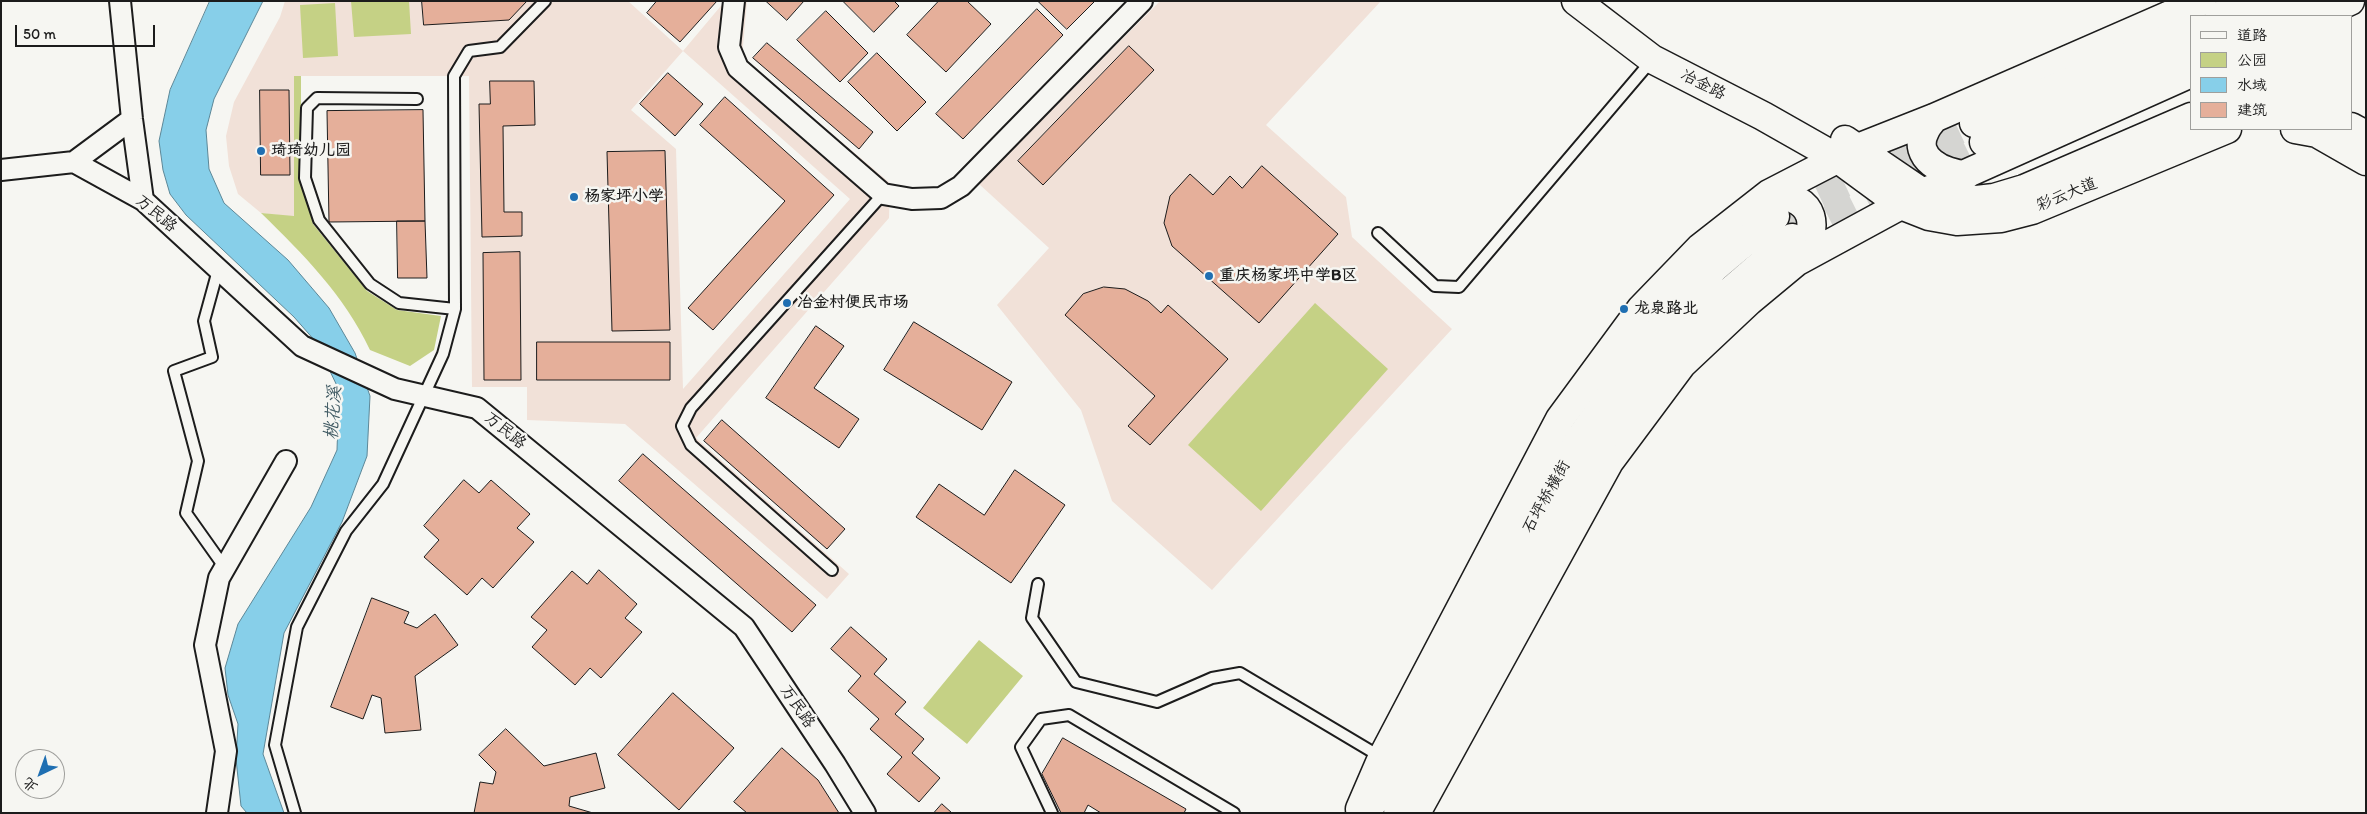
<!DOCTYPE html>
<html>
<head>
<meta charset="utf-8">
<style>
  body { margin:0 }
  #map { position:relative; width:2367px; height:814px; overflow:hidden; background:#f6f6f2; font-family:Itim,"LXGW WenKai TC",sans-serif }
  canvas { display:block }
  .frame { position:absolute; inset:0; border:2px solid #1c1c1c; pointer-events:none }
  .legend { position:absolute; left:2190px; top:15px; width:162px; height:115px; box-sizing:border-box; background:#f6f6f2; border:1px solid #9f9f9c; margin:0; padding:6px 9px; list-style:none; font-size:15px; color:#1c1c1c }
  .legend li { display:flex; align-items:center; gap:10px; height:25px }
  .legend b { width:25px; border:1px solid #9f9f9c }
  .north { position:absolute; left:15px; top:749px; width:50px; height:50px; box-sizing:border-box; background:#f6f6f2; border:1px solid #9f9f9c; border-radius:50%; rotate:222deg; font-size:14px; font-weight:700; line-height:20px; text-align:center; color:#1c1c1c }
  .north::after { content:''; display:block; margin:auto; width:18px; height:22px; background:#1f6fb2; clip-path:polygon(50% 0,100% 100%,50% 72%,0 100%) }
  .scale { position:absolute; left:15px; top:25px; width:140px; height:22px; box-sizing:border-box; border:2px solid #1c1c1c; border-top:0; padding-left:6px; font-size:15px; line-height:18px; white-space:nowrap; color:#1c1c1c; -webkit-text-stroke:4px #f6f6f2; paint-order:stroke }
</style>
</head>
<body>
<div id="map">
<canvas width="2367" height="814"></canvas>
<div class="frame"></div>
<ul class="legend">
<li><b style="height:6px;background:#f6f6f2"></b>道路</li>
<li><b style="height:14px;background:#c5d185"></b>公园</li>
<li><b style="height:14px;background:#87cfe9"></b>水域</li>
<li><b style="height:14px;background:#e5af9a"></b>建筑</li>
</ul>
<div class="north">北</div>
<div class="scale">50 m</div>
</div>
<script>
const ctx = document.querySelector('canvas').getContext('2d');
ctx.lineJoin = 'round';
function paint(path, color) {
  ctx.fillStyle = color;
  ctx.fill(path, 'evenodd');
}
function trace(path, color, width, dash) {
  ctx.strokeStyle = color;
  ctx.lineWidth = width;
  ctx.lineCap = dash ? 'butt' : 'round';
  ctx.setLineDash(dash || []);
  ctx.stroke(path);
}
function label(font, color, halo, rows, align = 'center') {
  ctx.font = font + ' Itim,"LXGW WenKai TC",sans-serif';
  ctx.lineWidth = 5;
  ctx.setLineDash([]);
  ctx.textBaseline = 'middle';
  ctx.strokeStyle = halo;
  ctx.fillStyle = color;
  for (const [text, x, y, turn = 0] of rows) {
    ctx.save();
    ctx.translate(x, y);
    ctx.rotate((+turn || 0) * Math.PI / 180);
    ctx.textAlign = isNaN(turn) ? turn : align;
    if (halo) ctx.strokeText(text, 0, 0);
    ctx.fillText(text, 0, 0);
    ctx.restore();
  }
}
const built = new Path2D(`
  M285,1H628L683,51L725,1H747L742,57L890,183L889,218L696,438L849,574L827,599L625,424L527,420V387H472L469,76H294V217L261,213L238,194L229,166L226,136L234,102L280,17ZM683,51L850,199L683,389L676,149L631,110Z
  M1160,1H1381L1266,125L1346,197L1352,237L1452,329L1212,590L1112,501L1081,410L997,305L1049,248L979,184Z`);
const green = new Path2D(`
  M351,1H409L411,34L354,37Z
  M335,3L338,56L303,58L300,5Z
  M294,76H301V178L313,224L367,291L397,310L441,316L434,350L410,366L370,350C344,295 304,255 261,213L294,216Z
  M1315,303L1388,369L1261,511L1188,445Z
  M979,640L1023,676L967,744L923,708Z`);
const water = new Path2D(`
  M210,1H263L214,99L206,130L209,169L224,203L288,260L329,308L355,353L370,396L367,456L342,522L284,633L263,754L284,813H247L241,806L236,759L238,724L228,695L225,668L238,624L311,507L337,450L339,390L316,342L294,317L186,215L170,194L163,170L159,141L170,90Z`);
const building = new Path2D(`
  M422,1H527L509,20L424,25Z
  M657,1H717L680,42L647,13Z
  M766,1H804L787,20Z
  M843,1H894L899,6L874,32Z
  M939,1H967L991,24L946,72L907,35Z
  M1038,1H1093L1094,2L1067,29Z
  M1037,9L1063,35L963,139L936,114Z
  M826,11L868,53L840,82L797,40Z
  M767,43L873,132L859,149L753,58Z
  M1129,46L1154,70L1043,185L1018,161Z
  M877,53L926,102L897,131L848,82Z
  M668,73L703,104L675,136L640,104Z
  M490,81H534L535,125L503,126L504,212H522V236L482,237L479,104H490Z
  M260,90H289L290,175H261Z
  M725,97L834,195L713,330L688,308L785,201L700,125Z
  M423,110L425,221L329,222L327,111Z
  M665,151L670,330L612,331L607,152Z
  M1262,166L1338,234L1259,323L1172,246L1164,223L1170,196L1190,174L1213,195L1230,176L1242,188Z
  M397,221H425L427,278H398Z
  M520,252L521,380H484L483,253Z
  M1104,287L1125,289L1148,301L1161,313L1168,305L1228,359L1150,445L1128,426L1155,396L1065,315L1083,294Z
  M914,322L1012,382L982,430L884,370Z
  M816,326L844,346L814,388L859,419L839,448L766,398Z
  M537,342H670V380H537Z
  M722,420L845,529L827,549L704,441Z
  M643,454L816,605L792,632L619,481Z
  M1015,470L1065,505L1011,583L916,517L939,484L984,515Z
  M464,480L479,493L491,480L530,514L517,528L534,542L493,588L482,578L467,595L424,557L439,540L424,526Z
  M599,570L637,604L625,618L642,632L601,678L590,668L575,685L532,647L547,630L531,617L572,571L587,584Z
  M372,598L409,612L404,623L417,628L435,614L458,645L415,676L421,730L385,733L381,698L372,695L363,719L331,707Z
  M851,627L887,659L874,674L906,702L895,714L924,739L912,753L940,778L919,802L887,774L902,757L870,729L879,719L848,691L861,676L831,649Z
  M673,693L734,748L679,810L618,755Z
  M506,729L544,766L596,753L605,788L570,797L569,806L593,813H474L480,782L493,784L496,772L479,755Z
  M1063,738L1186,809L1184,813H1101L1088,805L1084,813H1061L1042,774Z
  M782,748L818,780L839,813H747L734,802Z
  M942,804L952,813H934Z`);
const primaryTunnel = new Path2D(`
  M1781,213L1974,123
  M1792,238L1984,142`);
const lane = new Path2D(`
  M417,99L317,98L307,108L305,178L319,220L370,284L399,303L455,309
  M1378,233L1435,286L1459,287L1652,60
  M218,270L204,321L212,357L174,371L198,461L186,513L225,568
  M832,570L691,445L682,426L691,408L883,194
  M1038,584L1032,618L1076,682L1157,702L1212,678L1240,673L1381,757
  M295,813L275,745L297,627L346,531L383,484L443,354L455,309L454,76L469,51L500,47L545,1
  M1052,813L1021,747L1041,719L1069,715L1234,813`);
const street = new Path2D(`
  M120,1L132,119L143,200
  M734,1L729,47L738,68L883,194L912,199L941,198L961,186L1142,1
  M74,162L132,119
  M1,170L74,162L143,200L302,346L395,389L477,408L744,627L835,764L865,813
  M217,813L226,751L205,645L219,578L286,461`);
const secondary = new Path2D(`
  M1576,1L1652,59L1763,116L1837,158L1901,205L1929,216L1957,221L2001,218L2032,210L2227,129
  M2317,16L2350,1
  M1934,118C1931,122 1927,126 1925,131C1911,158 1944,174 1966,175
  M2351,127L2366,135
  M2295,129L2317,133L2366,161
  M1845,140L1923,193L1959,202L1994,198L2024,189L2191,117
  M1769,194C1818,196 1821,228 1796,262
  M1360,809L1382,758L1560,419L1641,309L1700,248L1769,194L1858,148L1934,118L2202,1
  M1416,813L1609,462L1682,364L1749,301L1796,262L1923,193L2191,73`);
const primary = new Path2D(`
  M2219,16L2254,1
  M2268,16L2302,1
  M1974,123L2191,29
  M1984,142L2191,50
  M1366,813L1408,748L1580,438L1649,341L1715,267L1775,216
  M1398,813L1595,450L1664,357L1735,287L1792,238`);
const markers = [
  [261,151,5,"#1f6fb2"],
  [574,197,5,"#1f6fb2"],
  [1209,276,5,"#1f6fb2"],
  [787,303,5,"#1f6fb2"],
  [1624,309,5,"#1f6fb2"]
];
const streetNames = [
  ["冶金路",1703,85,27],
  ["彩云大道",2067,195,-22],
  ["万民路",156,214,40],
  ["万民路",505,431,39],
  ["石坪桥横街",1547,497,-61],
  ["万民路",797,707,56]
];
const poiNames = [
  ["琦琦幼儿园",271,151],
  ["杨家坪小学",584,197],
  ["重庆杨家坪中学B区",1219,276],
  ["冶金村便民市场",797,303],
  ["龙泉路北",1634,309]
];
const waterNames = [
  ["桃花溪",334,413,-86]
];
paint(built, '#f1e1d8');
paint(green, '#c5d185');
paint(water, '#87cfe9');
trace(water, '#5c8797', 1);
paint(building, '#e5af9a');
trace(building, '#1c1c1c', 1);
trace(primaryTunnel, '#d5d5d2', 28, [28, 14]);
trace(lane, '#1c1c1c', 14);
trace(street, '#1c1c1c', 24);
trace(secondary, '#1c1c1c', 31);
trace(primary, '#1c1c1c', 31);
trace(lane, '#f6f6f2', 10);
trace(street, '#f6f6f2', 20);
trace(secondary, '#f6f6f2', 28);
trace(primary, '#f6f6f2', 28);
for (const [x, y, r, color] of markers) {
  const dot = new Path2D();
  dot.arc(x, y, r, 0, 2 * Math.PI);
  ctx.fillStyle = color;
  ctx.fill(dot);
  trace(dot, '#f6f6f2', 2);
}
label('16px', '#1c1c1c', '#f6f6f2', streetNames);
label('bold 16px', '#1c1c1c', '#f6f6f2', poiNames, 'left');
label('italic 18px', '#415b64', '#f6f6f2', waterNames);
</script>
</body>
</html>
